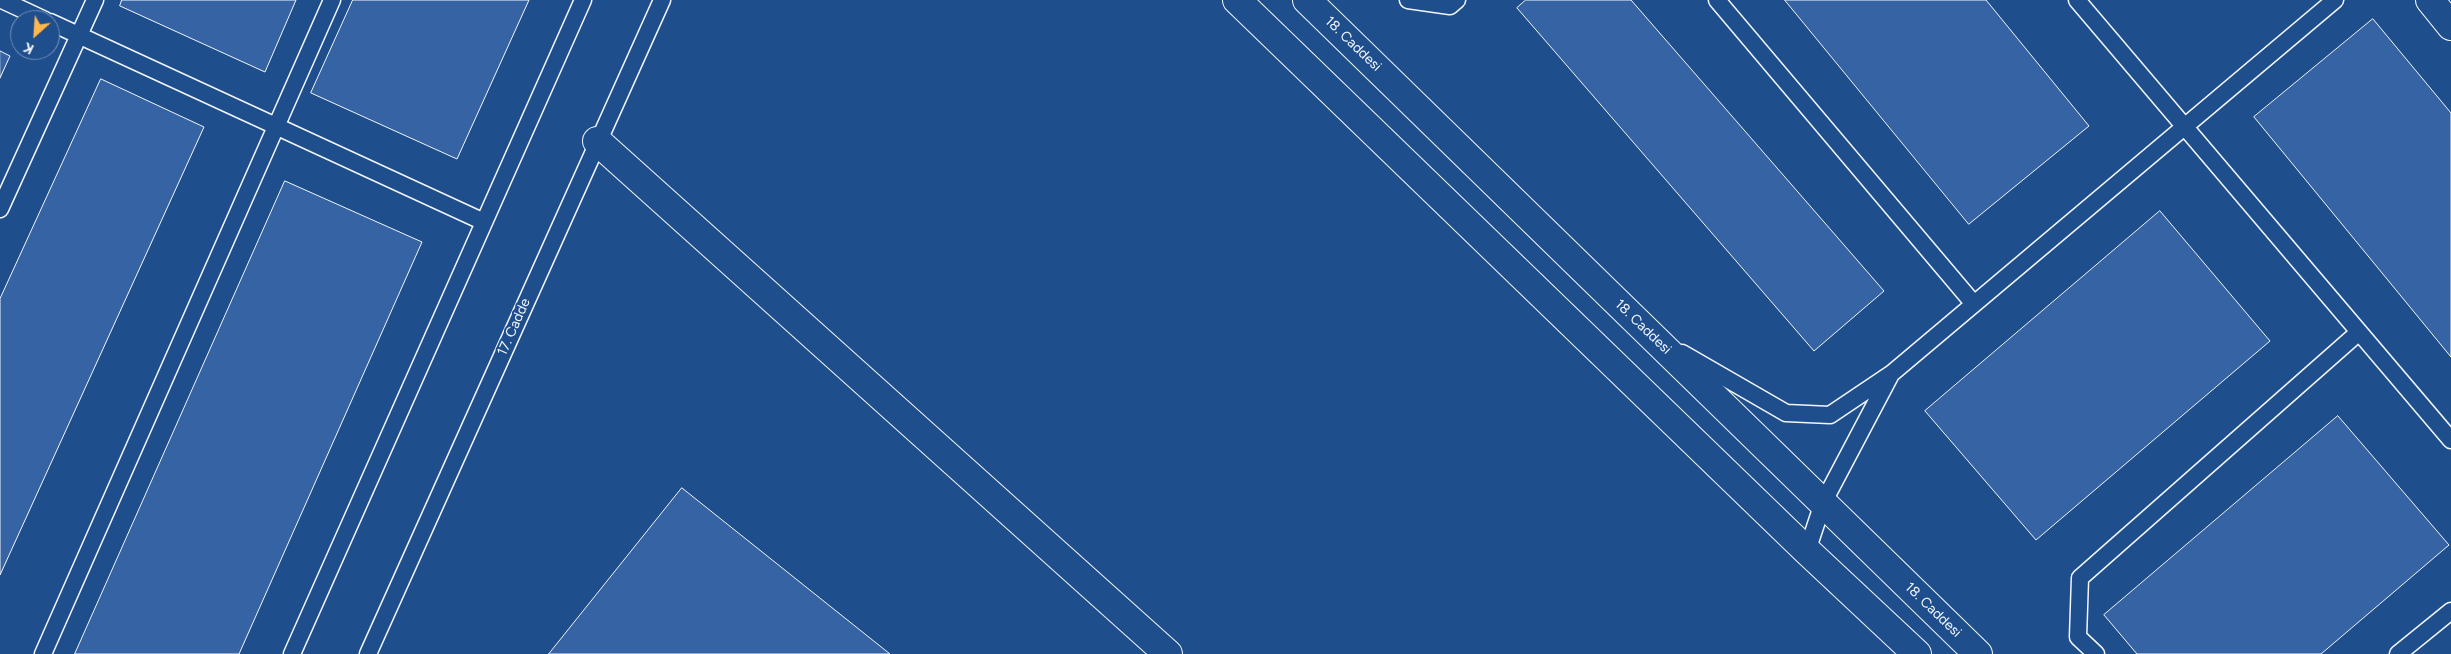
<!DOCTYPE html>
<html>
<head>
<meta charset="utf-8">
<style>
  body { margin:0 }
  #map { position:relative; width:2451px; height:654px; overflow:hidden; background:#1f4e8c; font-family:Figtree,sans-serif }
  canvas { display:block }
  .north { position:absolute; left:10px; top:10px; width:50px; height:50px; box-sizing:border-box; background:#1f4e8c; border:1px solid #7391ba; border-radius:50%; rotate:206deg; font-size:14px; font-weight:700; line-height:20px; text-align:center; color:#f2f6ff }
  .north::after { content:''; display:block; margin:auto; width:18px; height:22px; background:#ffb74d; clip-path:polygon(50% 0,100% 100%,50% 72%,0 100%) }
</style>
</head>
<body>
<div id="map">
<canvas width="2451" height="654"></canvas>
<div class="north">K</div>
</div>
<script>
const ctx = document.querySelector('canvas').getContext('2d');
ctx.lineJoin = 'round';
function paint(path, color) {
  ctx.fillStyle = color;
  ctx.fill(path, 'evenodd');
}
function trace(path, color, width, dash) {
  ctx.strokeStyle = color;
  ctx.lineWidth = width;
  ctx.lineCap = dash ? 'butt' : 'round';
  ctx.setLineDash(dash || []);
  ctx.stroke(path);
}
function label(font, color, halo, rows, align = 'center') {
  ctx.font = font + ' Figtree,sans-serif';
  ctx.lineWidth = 4;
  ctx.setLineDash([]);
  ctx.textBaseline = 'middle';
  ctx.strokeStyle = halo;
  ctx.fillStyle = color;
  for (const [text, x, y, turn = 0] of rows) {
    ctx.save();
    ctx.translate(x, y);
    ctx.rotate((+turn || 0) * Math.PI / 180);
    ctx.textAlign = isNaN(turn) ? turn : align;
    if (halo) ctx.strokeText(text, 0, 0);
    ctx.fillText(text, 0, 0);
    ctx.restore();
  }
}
const building = new Path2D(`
  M122,0H296L265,72L120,6Z
  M353,0H529L457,159L311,93Z
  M1526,0H1631L1884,291L1814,351L1517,8Z
  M1785,0H1986L2089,126L1969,224Z
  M2373,19L2451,113V357L2254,117Z
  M0,51L10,56L0,78Z
  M101,79L204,127L0,575V299Z
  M285,181L422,242L239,654H75Z
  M2160,211L2270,341L2036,540L1925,411Z
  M2338,416L2449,545L2321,654H2137L2104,615Z
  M682,488L890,654H549Z`);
const service = new Path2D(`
  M2,0L45,20
  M1408,0L1450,6L1457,0
  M1717,0L1974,304
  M2077,0L2451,440
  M50,22L484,222
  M0,209L95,0
  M1682,353L1786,413L1830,415L1891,374L2335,0
  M1807,551L1823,503L1890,376
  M43,654L332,0
  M292,654L583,0
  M368,654L662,0
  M2096,654L2078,637L2080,578L2359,332
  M2398,654L2451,611`);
const minor = new Path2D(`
  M2430,0L2451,26
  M597,141L1168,654`);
const tertiary = new Path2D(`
  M1237,0L1807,551L1917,654
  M1307,0L1978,654`);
const streetNames = [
  ["18. Caddesi",1353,44,44],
  ["17. Cadde",514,327,-66],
  ["18. Caddesi",1643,327,44],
  ["18. Caddesi",1933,610,44]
];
paint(building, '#3563a3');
trace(building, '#f2f6ff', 1);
trace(service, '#f2f6ff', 19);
trace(minor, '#f2f6ff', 30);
trace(tertiary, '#f2f6ff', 30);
trace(service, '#1f4e8c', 16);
trace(minor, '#1f4e8c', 28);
trace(tertiary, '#1f4e8c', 28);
label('14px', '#f2f6ff', '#1f4e8c', streetNames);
</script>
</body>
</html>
